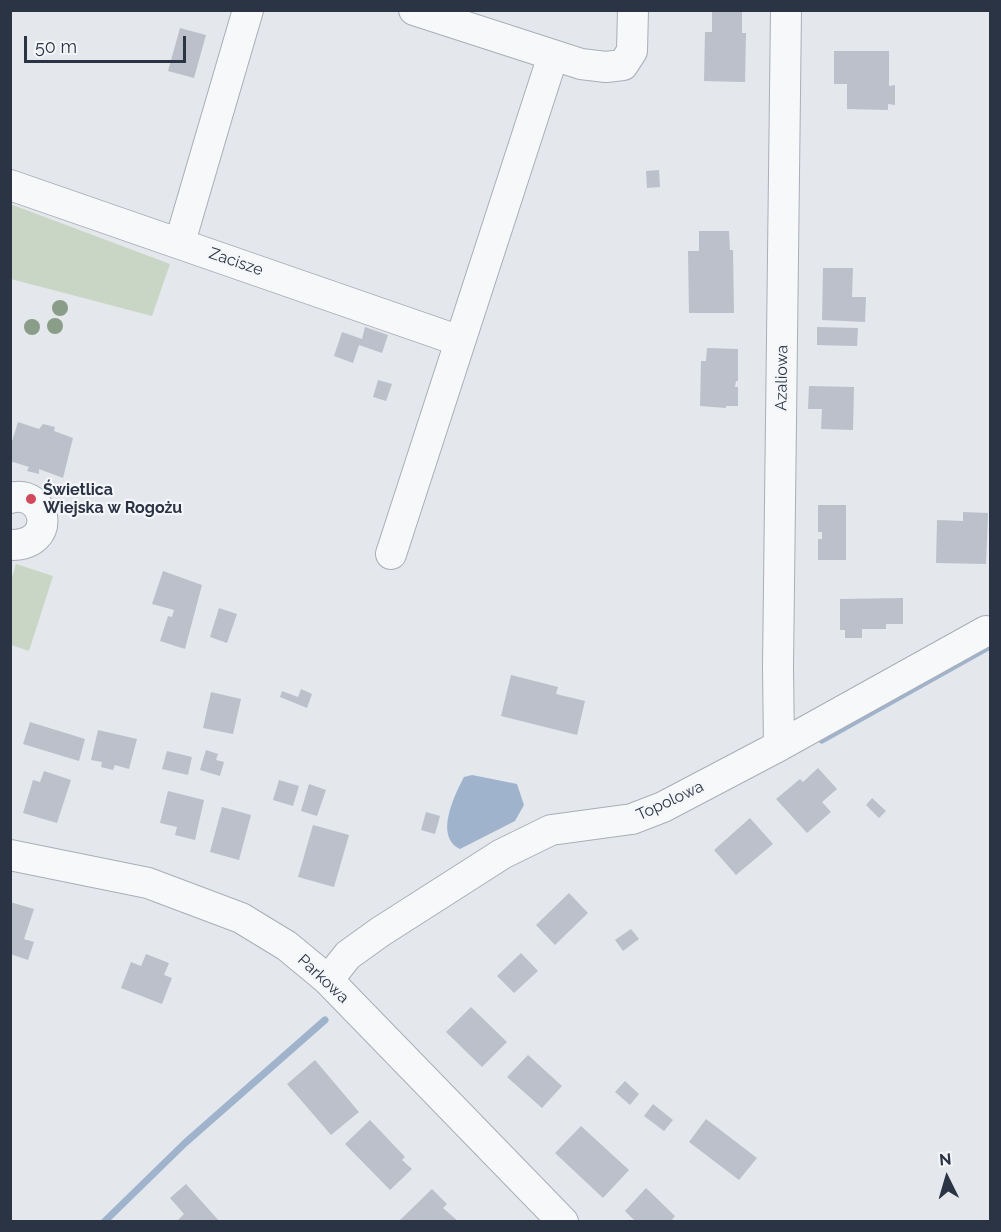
<!DOCTYPE html>
<html>
<head>
<meta charset="utf-8">
<style>
  body { margin:0 }
  #map { position:relative; width:1001px; height:1232px; overflow:hidden; background:#e4e7ec; font-family:Raleway,sans-serif }
  canvas { display:block }
  .frame { position:absolute; inset:0; border:12px solid #2b3445; pointer-events:none }
  .north { position:absolute; left:917px; top:1148px; width:60px; height:60px; -webkit-text-stroke:4px #f4f6f9; paint-order:stroke; rotate:355deg; font-size:16px; font-weight:700; line-height:24px; text-align:center; color:#2b3445 }
  .north::after { content:''; display:block; margin:auto; width:21px; height:27px; background:#2b3445; clip-path:polygon(50% 0,100% 100%,50% 72%,0 100%) }
  .scale { position:absolute; left:24px; top:36px; width:162px; height:27px; box-sizing:border-box; border:3px solid #2b3445; border-top:0; padding-left:8px; font-size:18px; line-height:21px; white-space:nowrap; color:#2b3445; -webkit-text-stroke:4px #f4f6f9; paint-order:stroke }
</style>
</head>
<body>
<div id="map">
<canvas width="1001" height="1232"></canvas>
<div class="frame"></div>
<div class="north">N</div>
<div class="scale">50 m</div>
</div>
<script>
const ctx = document.querySelector('canvas').getContext('2d');
ctx.lineJoin = 'round';
function paint(path, color) {
  ctx.fillStyle = color;
  ctx.fill(path, 'evenodd');
}
function trace(path, color, width, dash) {
  ctx.strokeStyle = color;
  ctx.lineWidth = width;
  ctx.lineCap = dash ? 'butt' : 'round';
  ctx.setLineDash(dash || []);
  ctx.stroke(path);
}
function label(font, color, halo, rows, align = 'center') {
  ctx.font = font + ' Raleway,sans-serif';
  ctx.lineWidth = 4.5;
  ctx.setLineDash([]);
  ctx.textBaseline = 'middle';
  ctx.strokeStyle = halo;
  ctx.fillStyle = color;
  for (const [text, x, y, turn = 0] of rows) {
    ctx.save();
    ctx.translate(x, y);
    ctx.rotate((+turn || 0) * Math.PI / 180);
    ctx.textAlign = isNaN(turn) ? turn : align;
    if (halo) ctx.strokeText(text, 0, 0);
    ctx.fillText(text, 0, 0);
    ctx.restore();
  }
}
const green = new Path2D(`
  M10,204L170,264L152,316L11,279Z
  M16,564L53,576L29,651L11,645V581Z`);
const water = new Path2D(`
  M472,775L517,784L524,805L515,821L460,849C434,837 454,796 464,777Z`);
const stream = new Path2D(`
  M822,740L990,646
  M104,1222L185,1143L325,1020`);
const building = new Path2D(`
  M733,10H742V33H746L745,82L704,81L705,32H712V12Z
  M180,28L206,35L194,78L168,71Z
  M834,51H889V86L895,85V105L888,104V110L847,109V84H834Z
  M659,170L660,187L647,188L646,171Z
  M699,231H729L730,250H733L734,313H689L688,251H699Z
  M823,268H853L852,297H866L865,322L822,320Z
  M365,327L388,335L382,353L359,345L353,363L334,356L342,332L362,339Z
  M817,327L858,328L857,346L817,345Z
  M707,348L738,349V381H736L735,387H738V406H726V408L700,406L701,361H706Z
  M378,380L392,384L386,401L373,397Z
  M809,386L854,387L853,430L821,429L822,409H808Z
  M18,422L39,429L43,424L55,427L54,431L73,438L63,478L39,469V474L27,471L29,467L10,461V448Z
  M818,505H846V560H818V539H822V532H818Z
  M963,512L988,513L986,564L936,563L937,520L963,521Z
  M163,571L202,585L185,649L160,641L168,616L172,617L174,610L152,604Z
  M903,598V624H886V629H862V638H845V630H840V599Z
  M219,608L237,614L227,643L210,637Z
  M511,675L558,687L556,694L585,701L577,735L501,716Z
  M301,689L312,694L307,708L280,697L282,691L298,697Z
  M211,692L241,699L233,734L203,728Z
  M30,722L85,739L79,761L23,744Z
  M98,730L137,739L129,769L115,765L113,770L101,767L102,762L91,760Z
  M206,750L218,754L216,760L224,762L220,776L200,770Z
  M167,751L192,757L188,775L162,769Z
  M818,768L837,789L822,802L831,812L807,833L776,799L800,779L803,782Z
  M44,771L71,780L57,823L23,813L33,780L40,782Z
  M279,780L299,786L293,806L273,800Z
  M309,784L326,790L317,816L301,811Z
  M168,791L204,800L195,840L175,835L177,827L160,823Z
  M872,798L886,811L879,818L866,805Z
  M222,807L251,815L239,860L210,852Z
  M426,812L440,816L435,834L421,830Z
  M750,818L773,844L736,875L714,850Z
  M313,825L349,835L334,887L298,877Z
  M569,893L588,913L555,945L536,925Z
  M10,902L34,909L24,939L34,942L28,960L10,954Z
  M631,929L639,939L623,951L615,940Z
  M521,953L538,971L514,993L497,976Z
  M146,954L169,963L164,975L172,978L162,1004L121,988L131,962L141,966Z
  M471,1007L507,1042L482,1067L446,1032Z
  M528,1055L562,1086L542,1108L507,1077Z
  M315,1060L359,1112L331,1135L287,1084Z
  M625,1081L639,1094L630,1105L615,1092Z
  M653,1104L673,1120L664,1131L644,1116Z
  M706,1119L757,1158L739,1180L689,1142Z
  M370,1120L405,1157L402,1160L412,1169L390,1190L345,1144Z
  M581,1126L629,1170L603,1198L555,1153Z
  M186,1184L220,1222H176L184,1214L170,1198Z
  M646,1188L675,1216L670,1222H636L625,1211Z
  M432,1189L447,1204L443,1208L459,1222H398Z`);
const minor = new Path2D(`
  M414,10L581,64L606,67L623,65L632,51L633,10
  M10,185L460,341
  M180,242L248,10
  M10,498C47,488 59,546 10,545
  M391,554L549,68
  M779,746L778,667L786,10
  M10,855L148,883L241,918L287,946L328,980L563,1222
  M328,980L348,955L380,932L502,854L551,830L632,819L663,807L779,746L986,631`);
const trees = [
  [60,308],
  [55,326],
  [32,327]
];
const markers = [
  [31,499,6,"#d1495b"]
];
const streetNames = [
  ["Zacisze",236,262,19],
  ["Azaliowa",782,378,-89],
  ["Topolowa",670,801,-25],
  ["Parkowa",323,979,43]
];
const poiNames = [
  ["Świetlica",43,490],
  ["Wiejska w Rogożu",43,508]
];
paint(green, '#c9d6c5');
paint(water, '#9fb4cc');
trace(stream, '#9fb4cc', 7);
paint(building, '#bbc0ca');
trace(minor, '#a9aeb7', 32);
trace(minor, '#f7f8fa', 30);
ctx.fillStyle = '#899d89';
for (const [x, y] of trees) {
  ctx.beginPath();
  ctx.arc(x, y, 8, 0, 2 * Math.PI);
  ctx.fill();
}
for (const [x, y, r, color] of markers) {
  const dot = new Path2D();
  dot.arc(x, y, r, 0, 2 * Math.PI);
  ctx.fillStyle = color;
  ctx.fill(dot);
  trace(dot, '#f4f6f9', 2);
}
label('16px', '#2b3445', '#f4f6f9', streetNames);
label('bold 16px', '#2b3445', '#f4f6f9', poiNames, 'left');
</script>
</body>
</html>
